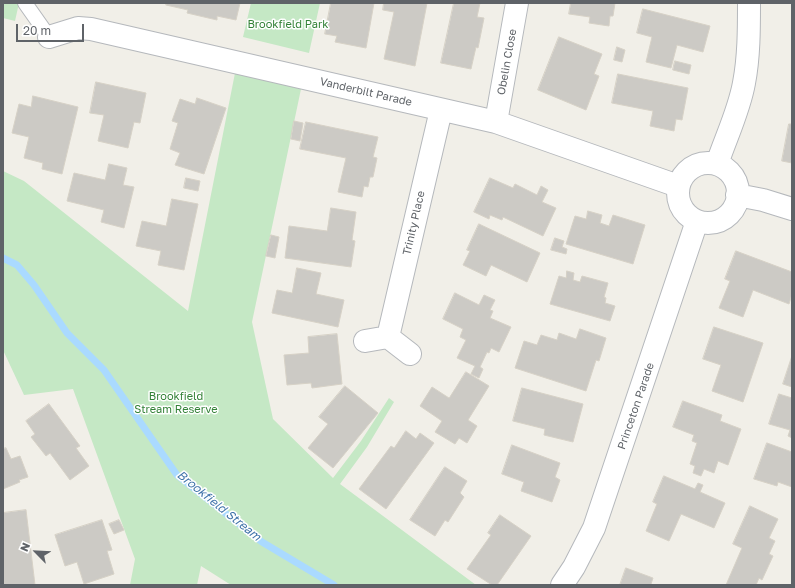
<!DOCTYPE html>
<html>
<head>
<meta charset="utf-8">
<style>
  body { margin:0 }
  #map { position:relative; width:795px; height:588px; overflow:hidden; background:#f1efe8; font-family:"Golos Text",sans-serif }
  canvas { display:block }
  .frame { position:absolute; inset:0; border:4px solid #5f6368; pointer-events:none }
  .north { position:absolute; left:16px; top:532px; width:40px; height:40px; -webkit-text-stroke:3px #fff; paint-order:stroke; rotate:294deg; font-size:11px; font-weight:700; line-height:16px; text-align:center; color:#5f6368 }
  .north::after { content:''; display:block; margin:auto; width:14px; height:18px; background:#5f6368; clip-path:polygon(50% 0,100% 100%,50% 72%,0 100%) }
  .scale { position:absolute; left:16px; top:24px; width:68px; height:18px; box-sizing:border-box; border:2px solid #5f6368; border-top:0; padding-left:5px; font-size:12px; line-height:14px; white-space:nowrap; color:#5f6368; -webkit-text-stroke:3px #fff; paint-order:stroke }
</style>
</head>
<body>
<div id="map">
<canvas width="795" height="588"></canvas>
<div class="frame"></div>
<div class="north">N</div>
<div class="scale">20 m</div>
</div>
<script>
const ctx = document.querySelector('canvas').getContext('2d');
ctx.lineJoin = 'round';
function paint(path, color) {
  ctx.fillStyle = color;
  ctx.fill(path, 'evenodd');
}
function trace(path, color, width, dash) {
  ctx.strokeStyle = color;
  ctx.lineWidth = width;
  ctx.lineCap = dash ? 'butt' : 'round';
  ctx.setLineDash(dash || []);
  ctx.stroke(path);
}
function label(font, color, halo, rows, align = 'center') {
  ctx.font = font + ' "Golos Text",sans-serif';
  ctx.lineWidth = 3;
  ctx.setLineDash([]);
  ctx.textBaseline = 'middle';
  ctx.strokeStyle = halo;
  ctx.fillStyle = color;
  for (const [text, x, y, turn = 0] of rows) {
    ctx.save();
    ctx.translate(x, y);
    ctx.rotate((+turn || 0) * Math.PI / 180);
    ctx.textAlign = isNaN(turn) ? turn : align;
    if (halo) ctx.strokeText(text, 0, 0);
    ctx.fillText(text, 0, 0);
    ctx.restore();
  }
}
const green = new Path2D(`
  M3,3H19L15,21L3,18Z
  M251,3H320L309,53L243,37Z
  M235,73L301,89L252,322L273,419L333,478L361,441L389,398L394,402L367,447L340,484L476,585H231L201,566L197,585H130L135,559L73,389L24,395L3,350V171L24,181L188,311Z`);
const stream = new Path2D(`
  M3,258L17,265L34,285L67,333L104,370L177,475L262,542L334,585`);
const building = new Path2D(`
  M167,3H240L236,20L217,16V20L187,13L188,10L166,5Z
  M331,3H374L366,48L335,42L337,36L325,34Z
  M384,3H427L415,66L384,59L394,12L383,10Z
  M454,3H480L477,17L484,18L478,48L476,47L471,69L441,63Z
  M571,3H615L613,16H610L609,26L589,23L590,17L569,14Z
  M643,9L710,26L703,52L677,45L671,68L646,62L652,37L637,33Z
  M559,37L602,54L594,74L599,76L586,110L538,90Z
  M617,47L625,50L622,62L614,60Z
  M675,61L691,65L689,74L673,70Z
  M618,74L688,88L682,120L676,119L674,131L650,126L653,111L612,103Z
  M96,82L146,93L140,123L134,122L128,148L98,141L104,115L90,113Z
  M33,96L78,107L62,174L42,169L43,163L24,158L29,137L12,133L19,104L31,107Z
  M197,98L226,108L204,174L175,165L180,153L170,149L178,123L172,121L180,99L195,104Z
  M294,121L303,123L300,141L291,139Z
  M306,122L378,137L373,157L377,158L373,177H370L368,187L364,186L362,197L338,192L346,158L300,149Z
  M789,124H792V163L782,161Z
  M109,164L127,168L123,185L134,187L124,228L101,222L104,210L67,201L74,173L105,180Z
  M186,178L200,181L198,191L184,188Z
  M490,178L513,188L515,184L537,195L541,186L548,190L542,202L556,208L543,236L503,217L502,220L490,215L489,219L474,212Z
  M172,199L198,204L184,270L158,265L161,251L136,246L142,221L166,226Z
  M331,208L356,212L352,240L355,241L351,267L285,258L289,226L327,231Z
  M588,211L602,215L600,223L609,226L613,215L645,225L633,264L566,244L575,216L586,219Z
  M479,224L540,253L527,282L491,265L486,276L463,265L470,251L467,250Z
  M271,235L279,237L275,258L266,256Z
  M555,238L564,241L562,247L567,249L566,254L551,250Z
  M736,251L792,272V294L789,304L753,290L743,317L719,308L730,281L725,279Z
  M297,268L321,273L316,294L344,300L338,327L272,313L277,290L292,293Z
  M567,271L574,273L573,280L580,282L582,276L608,283L604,297L606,298L605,303L615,306L610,321L550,304L559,276L566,278Z
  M455,293L479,305L484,295L495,300L490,310L493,311L490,318L511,327L499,352L491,348L489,353L487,352L480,367L483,369L479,378L471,374L475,366L457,358L466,340L460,337L463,329L443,319Z
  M714,327L763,343L743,402L712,391L721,365L703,359Z
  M580,329L606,338L599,361L596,360L586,391L515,368L524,341L537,345L541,335L557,340L559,333L576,339Z
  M337,334L342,384L312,388L311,383L287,385L284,355L309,353L308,337Z
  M792,356V387L783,384Z
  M466,372L489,386L468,420L477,426L467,443L459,438L455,444L435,432L442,421L420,406L432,387L449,398Z
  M345,386L378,413L333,468L308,448L328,424L319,417Z
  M522,388L583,404L573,442L544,435L545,429L513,421Z
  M779,394L792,398V438L788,436L790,430L769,424Z
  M683,401L722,415L720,421L741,429L728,465L718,461L714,473L704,469L701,476L693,473L695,466L690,464L697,443L692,441L694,435L673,427Z
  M49,404L80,446L76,448L89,466L70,480L50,453L46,456L31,437L35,434L26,421Z
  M406,431L416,439L420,433L434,443L386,509L359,489L391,446L394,448Z
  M767,443L792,452V487L778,482L777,486L754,479Z
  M512,445L560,463L555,477L560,480L552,502L521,491L524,482L502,474Z
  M6,448L11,459L20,456L28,477L19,480L20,482L3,489V449Z
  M445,467L467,481L460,493L464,497L448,522L445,520L435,536L410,520Z
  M664,476L695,489L698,483L703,485L700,492L725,503L714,528L681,514L669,541L646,531L657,504L653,502Z
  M750,506L778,519L769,538L775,541L769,554L773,556L762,580L759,578L756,585H726L742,548L733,544Z
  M26,510L35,585H3V513Z
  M500,515L531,536L497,585H492L467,569L491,535L488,533Z
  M102,520L112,550L107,551L114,574L84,584L77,562L65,566L55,535Z
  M119,520L124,530L114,534L109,524Z
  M626,568L653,578L651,584L653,585H620Z`);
const service = new Path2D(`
  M25,3L49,37`);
const minor = new Path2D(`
  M49,37L78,28L91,29L496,122L678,186
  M496,122L517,3
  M678 193a30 30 0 1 1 60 0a30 30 0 1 1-60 0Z
  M717,164C726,137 739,111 744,83C749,57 749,29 749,3
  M737,195L763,200L792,209
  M388,337L441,110
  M365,341L388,337L410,354
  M562,585L574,567L594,528L697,221`);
const parkNames = [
  ["Brookfield Park",288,25],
  ["Brookfield",176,397],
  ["Stream Reserve",176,410]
];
const streetNames = [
  ["Obelin Close",507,62,-80],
  ["Vanderbilt Parade",366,92,13],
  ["Trinity Place",414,223,-77],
  ["Princeton Parade",636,406,-71]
];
const waterNames = [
  ["Brookfield Stream",219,506,39]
];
paint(green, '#c5e8c5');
trace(stream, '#aadaff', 7);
paint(building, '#cccac5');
trace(building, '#d6d1c6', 1);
trace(service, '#b5b8bc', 16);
trace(minor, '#b5b8bc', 24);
trace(service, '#fff', 14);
trace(minor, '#fff', 22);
label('11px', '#348238', '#fff', parkNames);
label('11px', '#5f6368', '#fff', streetNames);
label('italic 12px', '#4174aa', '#fff', waterNames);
</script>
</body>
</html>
